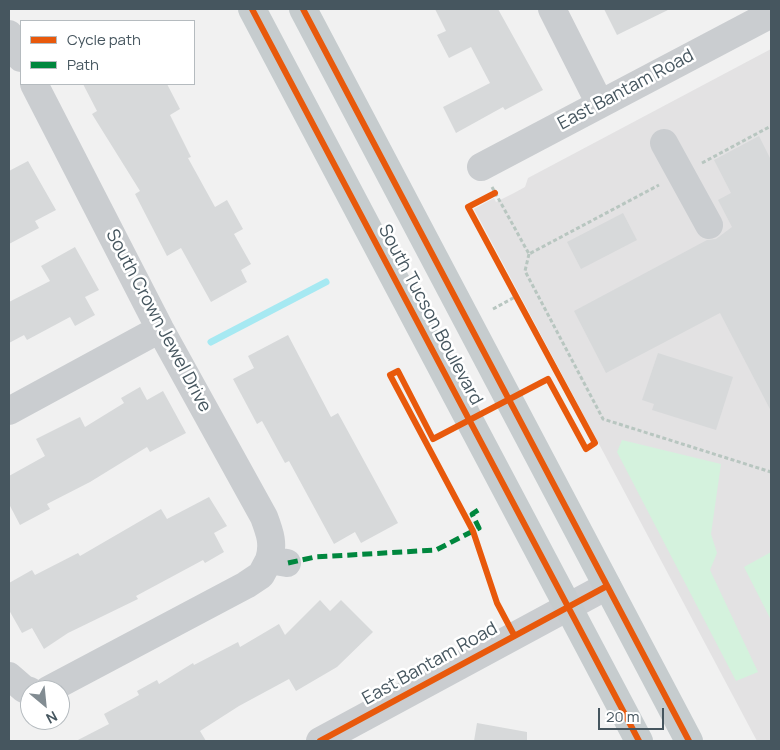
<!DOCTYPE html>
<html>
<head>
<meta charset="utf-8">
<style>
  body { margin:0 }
  #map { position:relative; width:780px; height:750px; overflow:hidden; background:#f1f1f1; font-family:Manrope,sans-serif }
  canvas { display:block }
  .frame { position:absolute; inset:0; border:10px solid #46565f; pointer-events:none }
  .legend { position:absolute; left:20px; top:20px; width:175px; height:65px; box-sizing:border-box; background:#fff; border:1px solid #b5bbbf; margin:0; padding:6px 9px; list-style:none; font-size:15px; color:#46565f }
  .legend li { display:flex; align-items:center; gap:10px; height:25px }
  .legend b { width:25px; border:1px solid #b5bbbf }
  .north { position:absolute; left:20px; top:680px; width:50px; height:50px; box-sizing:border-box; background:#fff; border:1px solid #b5bbbf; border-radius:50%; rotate:152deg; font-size:14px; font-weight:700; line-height:20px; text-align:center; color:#46565f }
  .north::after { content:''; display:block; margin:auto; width:18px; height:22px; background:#828c92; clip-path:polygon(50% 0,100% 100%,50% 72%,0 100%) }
  .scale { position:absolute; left:598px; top:708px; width:66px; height:22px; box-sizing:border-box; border:2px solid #46565f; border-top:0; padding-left:6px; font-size:15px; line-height:18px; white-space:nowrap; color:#46565f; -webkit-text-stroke:4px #fff; paint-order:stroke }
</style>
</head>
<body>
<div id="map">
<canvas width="780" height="750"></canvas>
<div class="frame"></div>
<ul class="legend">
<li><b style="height:6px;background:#e8590c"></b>Cycle path</li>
<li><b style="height:6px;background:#00873e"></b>Path</li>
</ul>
<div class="north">N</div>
<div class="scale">20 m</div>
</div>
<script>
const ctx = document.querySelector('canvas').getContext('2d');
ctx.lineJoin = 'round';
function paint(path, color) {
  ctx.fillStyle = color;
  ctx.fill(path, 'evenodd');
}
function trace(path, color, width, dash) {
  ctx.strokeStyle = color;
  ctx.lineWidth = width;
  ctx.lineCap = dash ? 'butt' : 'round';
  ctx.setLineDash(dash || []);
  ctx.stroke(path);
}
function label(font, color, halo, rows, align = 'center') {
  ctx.font = font + ' Manrope,sans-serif';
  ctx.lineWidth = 5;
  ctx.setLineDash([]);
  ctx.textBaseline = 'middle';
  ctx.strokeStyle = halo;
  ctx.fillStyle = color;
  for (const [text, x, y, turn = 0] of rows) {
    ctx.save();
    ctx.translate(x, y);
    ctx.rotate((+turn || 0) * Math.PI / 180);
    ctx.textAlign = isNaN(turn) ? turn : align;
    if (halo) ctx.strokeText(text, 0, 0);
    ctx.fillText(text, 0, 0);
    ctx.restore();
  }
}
const education = new Path2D(`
  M771,49V741H757L474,209L494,198L496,202L514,193L525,187L528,178Z`);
const green = new Path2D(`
  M622,440L721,464L711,534L717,553L710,570L758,672L736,681L617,452Z
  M771,552V620L744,567Z`);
const stream = new Path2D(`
  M211,342L326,282`);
const building = new Path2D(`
  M435,9H498L543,90L505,110L503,107L456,133L443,107L490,83L471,47L449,58L437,35L446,31Z
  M604,9H670L617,35Z
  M83,84H167L180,109L170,115L191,157L188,158L215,207L227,200L243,229L234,234L251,264L241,270L247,282L211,302L181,248L167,256L135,194L140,191L92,114L97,111Z
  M759,136L771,160V411L720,313L606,373L574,311L707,240L716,239L732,227L718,200L731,193L714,160Z
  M28,161L56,210L35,221L39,228L9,244V171Z
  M623,213L637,240L581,269L567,242Z
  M75,247L99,290L85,297L95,315L75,326L70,317L27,340L24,335L9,343V302L50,281L41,266Z
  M288,335L331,417L338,413L398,523L361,543L355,532L334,544L289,461L285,463L262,421L257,424L233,379L254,368L248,356Z
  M658,353L733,377L716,430L652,410L654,404L642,400Z
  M140,387L147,400L163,391L186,433L150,452L147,447L90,482L47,504L50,509L20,525L9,504V476L45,456L36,439L80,417L85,427L124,403L121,398Z
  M209,497L227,526L214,533L224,552L205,563L203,560L136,596L138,599L68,633L44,649L32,628L22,633L9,610V583L32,570L35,575L78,553L80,556L161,509L167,519Z
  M320,600L330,611L341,600L373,632L337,667L296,691L289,679L239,706L200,731L206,741H76L109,724L104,714L139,695L137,691L157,680L159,684L193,663L194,665L238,642L240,647L279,624L285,635Z
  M477,723L527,732V741H474Z`);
const path = new Path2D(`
  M702,163L771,126
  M492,187L529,254L659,185
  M529,254L525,271L603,419L771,472
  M493,309L515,297`);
const minor = new Path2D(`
  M552,9L600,104
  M9,34L21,58
  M34,84L160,329L264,517C270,533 274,544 269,560
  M664,143L709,225
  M481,167L771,14
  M9,411L160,329
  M9,676L24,689L30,691
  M48,690L246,585L261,575L269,560L287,563
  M320,741L607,586`);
const major = new Path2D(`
  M252,9L639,741
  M303,9L689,741`);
const quiet = new Path2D(`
  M288,563L315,557L436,550L479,528L472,514L480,509`);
const cycleway = new Path2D(`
  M252,9L639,741
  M303,9L689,741
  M495,193L468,207L595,443L586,449L548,379L433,439L398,371L390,375L473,531L497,603L514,635
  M320,741L607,586`);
const streetNames = [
  ["East Bantam Road",626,90,-28],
  ["South Tucson Boulevard",430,315,62],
  ["South Crown Jewel Drive",158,321,62],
  ["East Bantam Road",430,664,-29]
];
paint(education, '#e3e2e3');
paint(green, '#d4f2dd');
trace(stream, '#a6e9f2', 7);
paint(building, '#d7d9da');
trace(path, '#b8c6c0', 3, [4, 2.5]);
trace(minor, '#cacdd0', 28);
trace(major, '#c6ccce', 28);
trace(quiet, '#00873e', 5, [10, 5]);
trace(cycleway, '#e8590c', 6);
label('18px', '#46565f', '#fff', streetNames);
</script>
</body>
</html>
